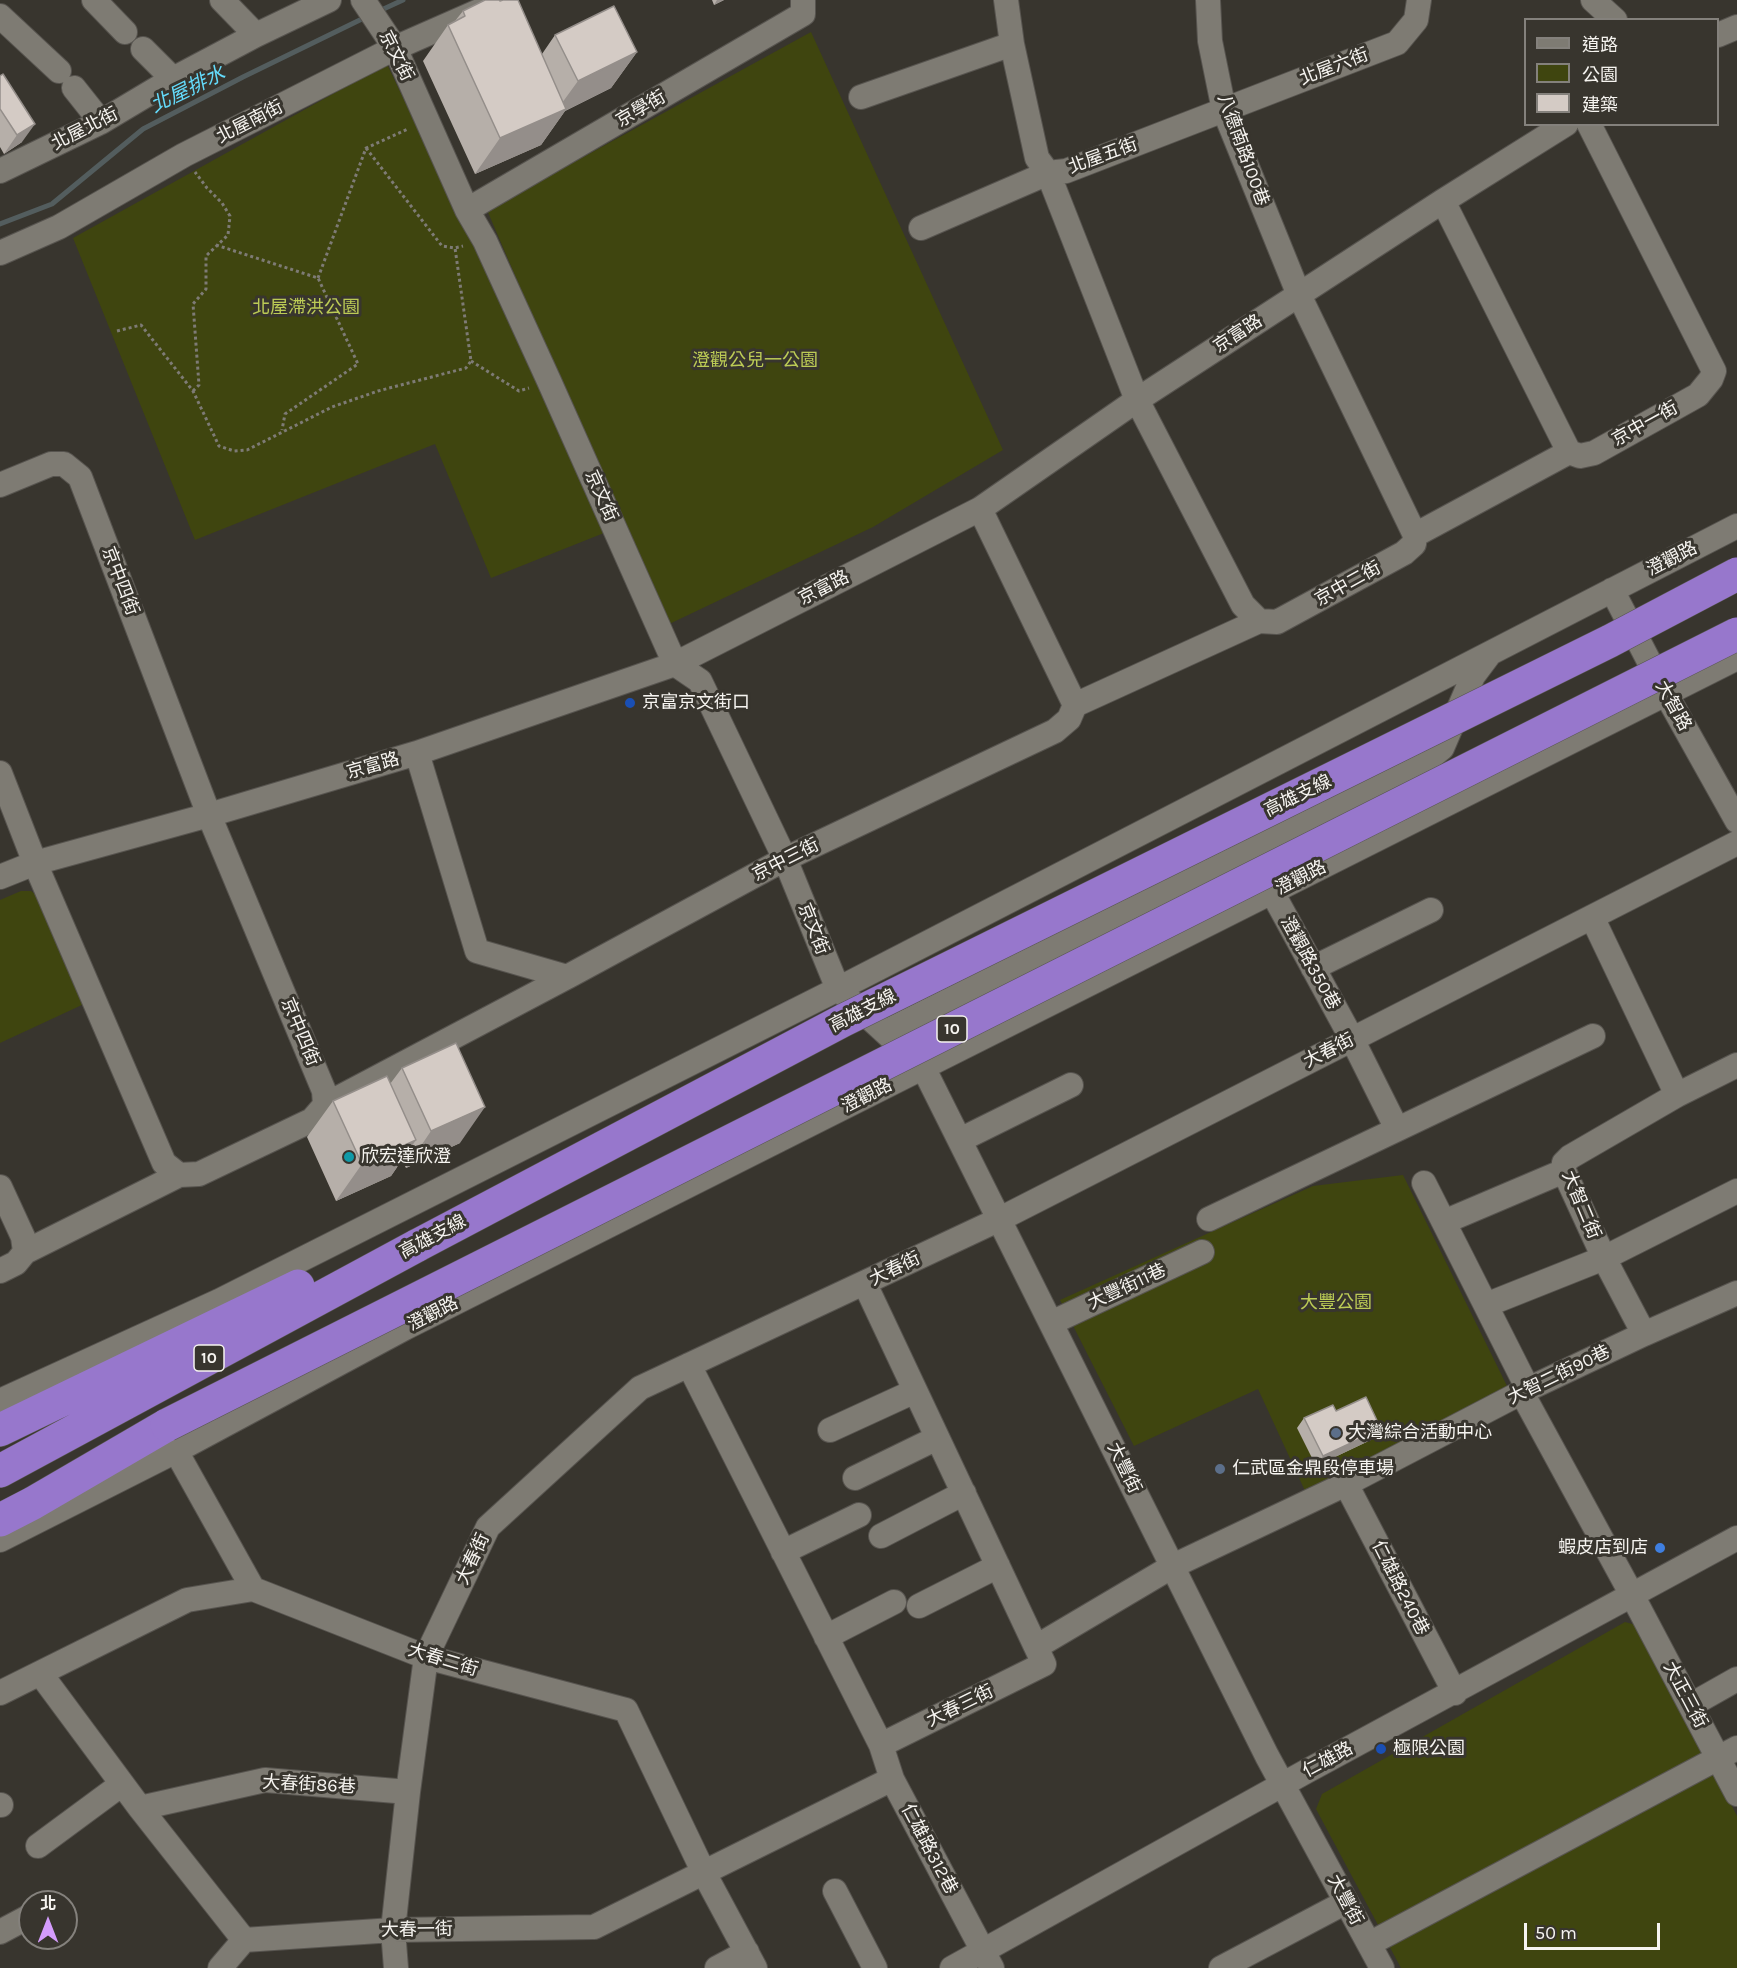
<!DOCTYPE html>
<html>
<head>
<meta charset="utf-8">
<style>
  body { margin:0 }
  #map { position:relative; width:1737px; height:1968px; overflow:hidden; background:#38352e; font-family:Karla,"Noto Sans TC",sans-serif }
  canvas { display:block }
  .legend { position:absolute; left:1524px; top:18px; width:195px; height:108px; box-sizing:border-box; background:#38352e; border:2px solid #84817c; margin:0; padding:8px 10px; list-style:none; font-size:18px; color:#f6f4f0 }
  .legend li { display:flex; align-items:center; gap:12px; height:30px }
  .legend b { width:30px; border:2px solid #84817c }
  .north { position:absolute; left:18px; top:1890px; width:60px; height:60px; box-sizing:border-box; background:#38352e; border:2px solid #84817c; border-radius:50%; rotate:0deg; font-size:16px; font-weight:700; line-height:24px; text-align:center; color:#f6f4f0 }
  .north::after { content:''; display:block; margin:auto; width:21px; height:27px; background:#d49cfc; clip-path:polygon(50% 0,100% 100%,50% 72%,0 100%) }
  .scale { position:absolute; left:1524px; top:1923px; width:136px; height:27px; box-sizing:border-box; border:3px solid #f6f4f0; border-top:0; padding-left:8px; font-size:18px; line-height:21px; white-space:nowrap; color:#f6f4f0; -webkit-text-stroke:4px #38352e; paint-order:stroke }
</style>
</head>
<body>
<div id="map">
<canvas width="1737" height="1968"></canvas>
<ul class="legend">
<li><b style="height:8px;background:#7e7b73"></b>道路</li>
<li><b style="height:16px;background:#3f450f"></b>公園</li>
<li><b style="height:16px;background:#d4cbc5"></b>建築</li>
</ul>
<div class="north">北</div>
<div class="scale">50 m</div>
</div>
<script>
const ctx = document.querySelector('canvas').getContext('2d');
ctx.lineJoin = 'round';
function paint(path, color) {
  ctx.fillStyle = color;
  ctx.fill(path, 'evenodd');
}
function trace(path, color, width, dash) {
  ctx.strokeStyle = color;
  ctx.lineWidth = width;
  ctx.lineCap = dash ? 'butt' : 'round';
  ctx.setLineDash(dash || []);
  ctx.stroke(path);
}
function label(font, color, halo, rows, align = 'center') {
  ctx.font = font + ' Karla,"Noto Sans TC",sans-serif';
  ctx.lineWidth = 6;
  ctx.setLineDash([]);
  ctx.textBaseline = 'middle';
  ctx.strokeStyle = halo;
  ctx.fillStyle = color;
  for (const [text, x, y, turn = 0] of rows) {
    ctx.save();
    ctx.translate(x, y);
    ctx.rotate((+turn || 0) * Math.PI / 180);
    ctx.textAlign = isNaN(turn) ? turn : align;
    if (halo) ctx.strokeText(text, 0, 0);
    ctx.fillText(text, 0, 0);
    ctx.restore();
  }
}
const green = new Path2D(`
  M811,32L1003,450L873,527L665,626L487,210Z
  M387,64L609,531L491,578L435,444L195,540L73,238Z
  M21,891H31L39,897L84,1004L0,1043V900Z
  M1403,1175L1509,1390L1306,1493L1258,1389L1134,1446L1060,1300L1313,1186Z
  M1625,1622L1640,1626L1737,1816V1968H1401L1316,1809L1322,1794Z`);
const stream = new Path2D(`
  M377,12L403,0
  M0,224L52,204L143,129L243,77L366,17`);
const path = new Path2D(`
  M366,148L442,246L455,248L463,246
  M216,245L318,278L358,364L285,414L282,430
  M318,278L366,148L408,129
  M117,331L141,325L193,391L219,446L234,451L247,450L332,407L378,391L466,368L471,361L455,248
  M471,361L519,391L529,388
  M193,391L199,385L193,304L206,289V256L228,235L230,216L222,203L207,188L195,172`);
const minor = new Path2D(`
  M94,0L125,32
  M222,0L256,35
  M363,0L395,48L467,210L485,241L549,381L675,664L700,681L785,859L838,989L923,1067L1267,1756L1382,1968
  M1006,0L1012,44L1037,158L1048,173L1066,171L1397,43L1416,20L1419,0
  M1593,0L1615,20
  M0,16L59,71
  M1718,35L1737,27
  M143,49L173,79
  M74,88L101,122
  M861,97L1012,44
  M0,171L101,122L173,79L256,35L329,0
  M1443,201L1569,452L1580,456L1594,453L1698,395L1711,379L1714,371L1589,124
  M467,210L803,14V0
  M921,228L1048,173L1137,400L1243,605L1259,621L1277,622L1404,553L1414,544L1415,535L1299,295L1224,110L1210,41L1208,0
  M0,253L59,227L184,155L395,48L504,0
  M0,485L51,464H64L80,477L209,815L324,1091L325,1105L312,1120L199,1174L179,1175L164,1163L35,863L0,773
  M1415,535L1569,452
  M1612,590L1666,694L1737,821
  M1075,705L1259,621
  M417,753L477,951L567,977L785,859L1055,731L1069,719L1075,705L980,509
  M0,877L35,863L209,815L417,753L675,664L980,509L1137,400L1443,201L1566,124
  M1272,892L1352,1039L1397,1129
  M1592,917L1677,1095
  M1313,968L1431,910
  M885,1032L1425,762L1442,748L1473,676L1488,656
  M1737,1065L1677,1095L1570,1157L1564,1163V1171L1604,1258L1644,1334L1737,1293
  M325,1105L567,977
  M960,1140L1071,1085
  M1424,1183L1528,1389
  M0,1187L23,1237L25,1252L16,1263L0,1271
  M1209,1219L1593,1036
  M1444,1222L1564,1171
  M25,1252L179,1175
  M1486,1305L1604,1258L1737,1191
  M1051,1323L1202,1252
  M689,1365L881,1745L1044,1664L865,1284
  M1522,1393L1632,1595L1737,1794
  M0,1401L219,1301L838,989L1737,526
  M830,1430L915,1391
  M176,1451L253,1589
  M855,1478L937,1438
  M1346,1484L1455,1693
  M881,1536L964,1493
  M0,1540L176,1451L405,1328L1737,658
  M783,1552L859,1515
  M919,1606L998,1566
  M826,1637L894,1602
  M1036,1647L1173,1566L1346,1484L1528,1389L1644,1334
  M40,1673L140,1808L244,1940L393,1930L594,1927L892,1779
  M0,1693L187,1600L253,1589L426,1657L626,1710L704,1873L755,1968
  M1691,1705L1737,1679
  M881,1745L892,1779L992,1968
  M0,1805H1
  M140,1808L265,1780L408,1792
  M38,1846L122,1784
  M835,1891L875,1968
  M0,1932L30,1916
  M1369,1944L1737,1748
  M220,1968L244,1940
  M396,1968L393,1930L408,1792L426,1657L488,1527L640,1388L1000,1219L1737,843
  M717,1968L747,1952
  M952,1968L1307,1771L1737,1538
  M1221,1968L1346,1902`);
const highway = new Path2D(`
  M0,1430L298,1286
  M0,1471L418,1245
  M0,1520L33,1503L167,1425`);
const highwayBridge = new Path2D(`
  M418,1245L844,1020L1610,641L1737,574
  M167,1425L1737,634`);
const wall = new Path2D(`
  M712,0H724L714,5Z
  M500,1L542,54L555,35L637,52L611,88L565,111L541,145L475,174L423,61L448,25L455,21L463,11Z
  M0,76L22,142L4,154L0,147Z
  M402,1068L460,1143L406,1168L402,1160L391,1176L336,1201L307,1137L333,1101L390,1084Z
  M1336,1411L1375,1438L1316,1466L1297,1428L1304,1418Z`);
const shadedWall = new Path2D(`
  M717,0H724L714,5Z
  M637,52L611,88L565,111L541,145L475,174L500,138L554,114L578,81Z
  M35,124L22,142L4,154L17,135Z
  M485,1107L460,1143L406,1168L431,1131Z
  M416,1140L391,1176L336,1201L362,1164Z
  M1381,1429L1375,1438L1316,1466L1323,1456Z`);
const building = new Path2D(`
  M485,0H499L500,1L503,0H518L566,109L500,138L448,25L465,16L463,11Z
  M614,6L637,52L578,81L555,35Z
  M3,74L35,124L17,135L0,109V76Z
  M456,1043L485,1107L431,1131L402,1068Z
  M387,1076L416,1140L362,1164L333,1101Z
  M1366,1397L1381,1429L1323,1456L1304,1418L1333,1405L1336,1411Z`);
const markers = [
  [630,703,6,"#1a4fb4"],
  [349,1157,6,"#0f9aa8"],
  [1336,1433,6,"#5c6f8a"],
  [1220,1469,6,"#5c6f8a"],
  [1660,1548,6,"#3f7fe0"],
  [1381,1749,6,"#1a4fb4"]
];
const shields = [
  [952,1029,30],
  [209,1358,30]
];
const shieldNames = [
  ["10",952,1029],
  ["10",209,1358]
];
const streetNames = [
  ["京文街",396,56,63],
  ["北屋六街",1334,67,-21],
  ["京學街",641,109,-30],
  ["北屋南街",250,122,-27],
  ["北屋北街",85,129,-27],
  ["八德南路100巷",1243,150,70],
  ["北屋五街",1103,156,-20],
  ["京富路",1238,334,-33],
  ["京中一街",1645,424,-29],
  ["京文街",601,496,66],
  ["澄觀路",1672,559,-27],
  ["京中四街",120,581,69],
  ["京中二街",1348,584,-29],
  ["京富路",824,588,-27],
  ["大智路",1673,706,61],
  ["京富路",373,766,-16],
  ["高雄支線",1298,796,-26],
  ["京中三街",786,860,-27],
  ["澄觀路",1301,878,-27],
  ["京文街",813,929,68],
  ["澄觀路350巷",1310,963,61],
  ["高雄支線",863,1011,-27],
  ["京中四街",300,1032,67],
  ["大春街",1329,1051,-27],
  ["澄觀路",867,1096,-27],
  ["大智二街",1581,1205,67],
  ["高雄支線",433,1237,-28],
  ["大春街",895,1269,-26],
  ["大豐街11巷",1127,1287,-25],
  ["澄觀路",433,1314,-27],
  ["大智二街90巷",1559,1375,-26],
  ["大豐街",1124,1468,64],
  ["大春街",473,1559,-65],
  ["仁雄路240巷",1400,1588,63],
  ["大春二街",443,1660,17],
  ["大正三街",1685,1695,62],
  ["大春三街",960,1706,-26],
  ["仁雄路",1328,1760,-28],
  ["大春街86巷",309,1785,3],
  ["仁雄路312巷",929,1849,62],
  ["大豐街",1345,1900,62],
  ["大春一街",417,1930,-1]
];
const parkNames = [
  ["北屋滯洪公園",306,308],
  ["澄觀公兒一公園",755,361],
  ["大豐公園",1336,1303]
];
const poiNames = [
  ["京富京文街口",642,703],
  ["欣宏達欣澄",361,1157],
  ["大灣綜合活動中心",1348,1433],
  ["仁武區金鼎段停車場",1232,1469],
  ["蝦皮店到店",1648,1548,"right"],
  ["極限公園",1393,1749]
];
const waterNames = [
  ["北屋排水",188,90,-26]
];
paint(green, '#3f450f');
trace(stream, '#535d5e', 5);
trace(minor, '#57544f', 26);
trace(highway, '#57544f', 34);
trace(path, '#7e7b75', 3, [3, 3]);
trace(minor, '#7e7b73', 24);
trace(highway, '#9777cc', 33);
trace(highwayBridge, '#57544f', 34, []);
trace(highwayBridge, '#9777cc', 33);
paint(wall, '#b6afa9');
paint(shadedWall, '#948e8a');
paint(building, '#d4cbc5');
trace(building, '#948e8a', 1.5);
for (const [x, y, r, color] of markers) {
  const dot = new Path2D();
  dot.arc(x, y, r, 0, 2 * Math.PI);
  ctx.fillStyle = color;
  ctx.fill(dot);
  trace(dot, '#38352e', 2);
}
for (const [x, y, w] of shields) {
  const box = new Path2D();
  box.roundRect(x - w / 2, y - 13, w, 26, 4.5);
  ctx.fillStyle = '#38352e';
  ctx.fill(box);
  trace(box, '#f6f4f0', 1.5);
}
label('bold 16px', '#f6f4f0', null, shieldNames);
label('18px', '#f6f4f0', '#38352e', streetNames);
label('18px', '#bccb55', '#38352e', parkNames);
label('18px', '#f6f4f0', '#38352e', poiNames, 'left');
label('italic 20px', '#64dbfb', '#38352e', waterNames);
</script>
</body>
</html>
